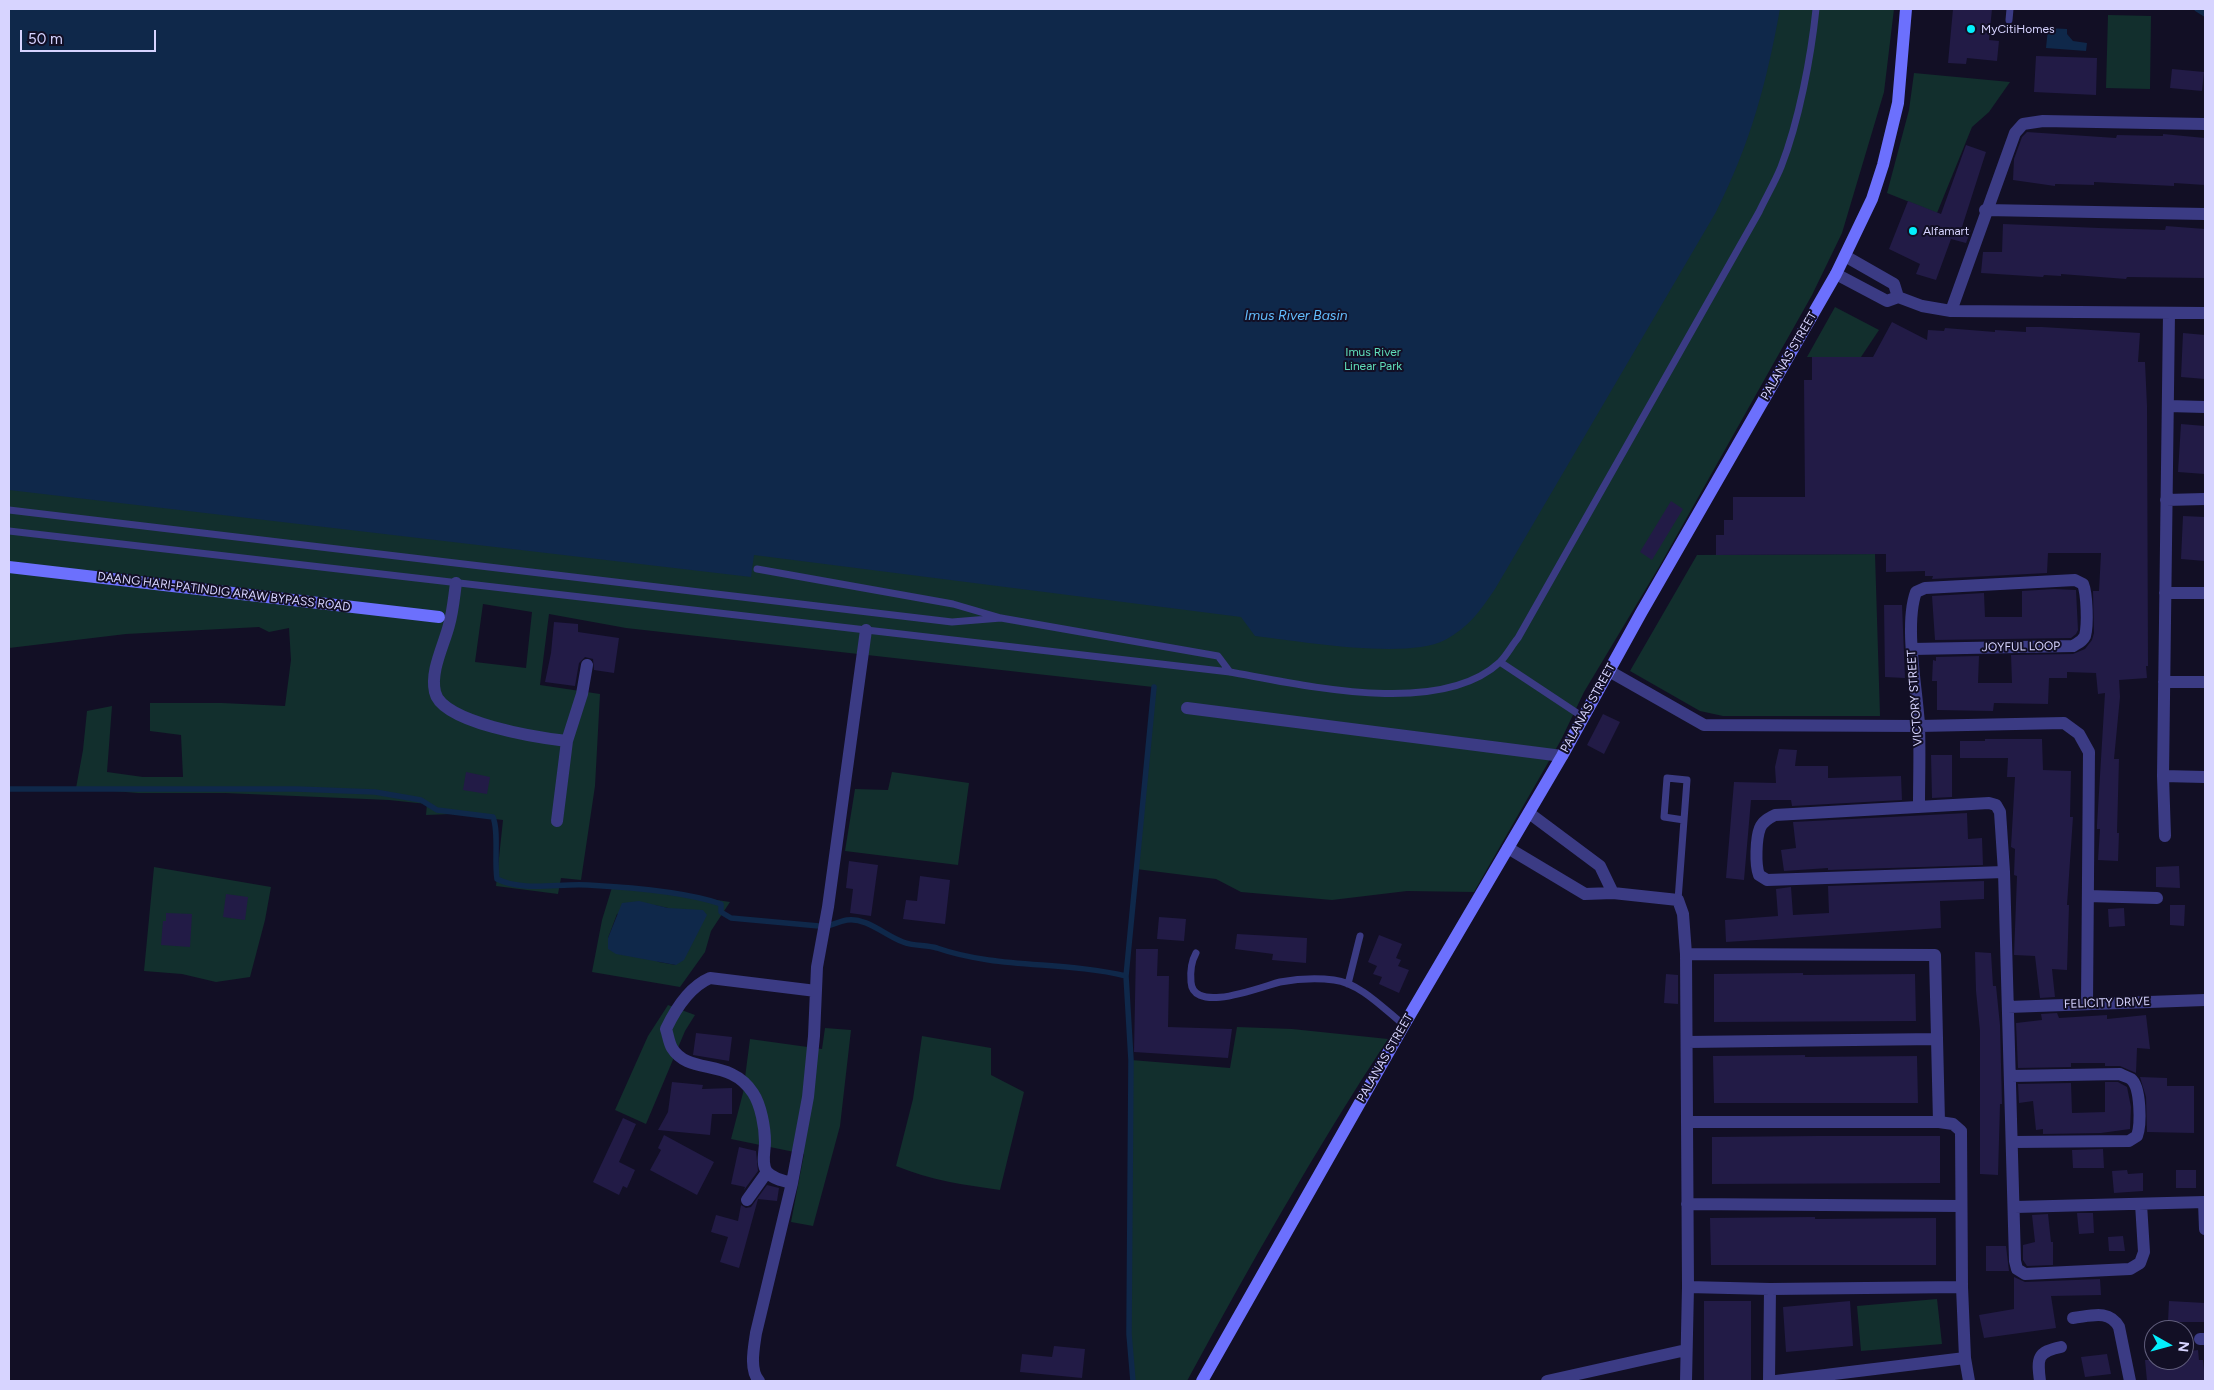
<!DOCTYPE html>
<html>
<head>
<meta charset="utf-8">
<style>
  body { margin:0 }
  #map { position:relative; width:2214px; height:1390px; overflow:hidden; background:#120f25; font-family:Figtree,sans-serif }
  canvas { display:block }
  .frame { position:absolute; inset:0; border:10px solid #d7d4ff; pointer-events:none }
  .north { position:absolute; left:2144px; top:1320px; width:50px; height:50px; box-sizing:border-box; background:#120f25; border:1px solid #615e7c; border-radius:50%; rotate:97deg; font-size:14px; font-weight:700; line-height:20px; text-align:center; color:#d7d4ff }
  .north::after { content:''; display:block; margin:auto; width:18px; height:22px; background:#03effc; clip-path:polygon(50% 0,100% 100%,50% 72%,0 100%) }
  .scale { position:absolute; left:20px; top:30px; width:136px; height:22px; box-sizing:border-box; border:2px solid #d7d4ff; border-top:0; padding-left:6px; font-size:15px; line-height:18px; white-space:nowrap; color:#d7d4ff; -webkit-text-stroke:4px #120f25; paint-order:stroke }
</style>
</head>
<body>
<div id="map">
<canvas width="2214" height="1390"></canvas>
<div class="frame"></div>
<div class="north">N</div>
<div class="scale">50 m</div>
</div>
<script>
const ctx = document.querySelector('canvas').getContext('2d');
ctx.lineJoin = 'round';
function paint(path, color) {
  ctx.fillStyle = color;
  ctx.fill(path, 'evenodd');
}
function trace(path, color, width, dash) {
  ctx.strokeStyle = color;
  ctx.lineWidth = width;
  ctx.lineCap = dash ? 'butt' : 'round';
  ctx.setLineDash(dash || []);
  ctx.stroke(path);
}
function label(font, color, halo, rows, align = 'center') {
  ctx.font = font + ' Figtree,sans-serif';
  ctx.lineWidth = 4;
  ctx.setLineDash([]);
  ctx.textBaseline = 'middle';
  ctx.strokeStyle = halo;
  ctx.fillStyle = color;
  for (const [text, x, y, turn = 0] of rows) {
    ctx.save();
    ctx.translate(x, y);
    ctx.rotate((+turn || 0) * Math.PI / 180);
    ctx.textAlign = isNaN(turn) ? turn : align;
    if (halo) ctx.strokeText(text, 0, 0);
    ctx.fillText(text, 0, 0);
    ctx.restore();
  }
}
const green = new Path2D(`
  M9,9H1894L1884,92L1842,233L1812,295L1659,567L1584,692L1561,740L1474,892L1407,891L1332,900L1241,892L1216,879L1136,869L1153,687L626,628L549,614L540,685L600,694L595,786L581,880L561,878L558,894L496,886L503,820L451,814L426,815L427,804L389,800L225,793H138L76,788L83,750L87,711L112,706L107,772L143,777H183L181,735L150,731V703H222L285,706L291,660L289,628L269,632L259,627L126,634L9,648ZM483,604L532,612L526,668L475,662Z
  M2108,15L2151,16L2150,89L2106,88Z
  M1914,73L2010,82L1989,112L1972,127L1937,213L1887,193L1909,110Z
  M1835,307L1879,330L1861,357H1807Z
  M1875,554L1880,716H1723L1700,711L1630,671L1697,555Z
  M892,772L969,783L958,865L845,851L855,789L888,790Z
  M154,867L271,887L265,920L250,977L216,982L182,974L144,971Z
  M613,884L730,902L711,931L705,952L680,987L592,972L602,920ZM654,905L668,908L676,965L659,962L608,938L617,914Z
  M668,1005L695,1015L685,1031L646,1124L615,1110L648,1036Z
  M1237,1027L1292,1029L1388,1039C1315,1150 1250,1265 1187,1381H1131V1060L1230,1068Z
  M825,1028L851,1030L840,1126L813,1226L791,1222L804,1154L731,1139L743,1093L750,1039L822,1049Z
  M922,1036L991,1048V1075L1024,1092L1000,1190C964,1185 930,1180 896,1166L913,1099Z
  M1937,1299L1942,1344L1861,1351L1857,1306Z`);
const water = new Path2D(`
  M9,9H1780C1766,85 1751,142 1716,212L1495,589C1480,611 1469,627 1445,640C1407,660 1299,641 1255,636L1241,617L754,555L751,577L9,490Z
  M2048,28L2067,29V34L2073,41L2087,43L2086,51L2046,48Z
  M639,901L668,908L703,910L707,915L684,960L676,965L616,954L608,949V938L622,903Z`);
const stream = new Path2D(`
  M2197,9L2205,14
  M9,789H296L375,792L421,800L437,810L493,817C499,832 494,860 497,879C523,892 559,883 588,885C625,887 687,892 721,904V912L731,918L819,926
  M828,926C834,924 841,921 847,920C866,917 886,936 903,942C913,946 926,945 937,948C997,969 1064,961 1126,976
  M1133,1381L1129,1334L1131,1060L1126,976L1154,687`);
const building = new Path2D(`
  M1953,9H1992L1989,40L1999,41L1997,61L1967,58L1966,64L1948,63Z
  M2036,56L2097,58L2096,95L2034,92Z
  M2172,69L2204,72L2202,91L2170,88Z
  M2027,132L2116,138L2117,135L2163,136V134L2205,138V185L2174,183V186L2094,182V185L2055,184V186L2013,180L2014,159L2022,137Z
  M1966,145L1986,152L1962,227L1971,230L1966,243L1951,239L1936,280L1916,274L1920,264L1889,249L1908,201L1941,214Z
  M2003,224L2099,228L2165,230L2166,226L2205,229V278L2127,277L2126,279L2061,274V276L2044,275L2043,277L1981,273L1983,252H2002Z
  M1892,322L1927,340L1928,330L1944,331L1945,328L1995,332V330L2026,332V327H2042L2140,333L2138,362H2145L2147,406L2148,666H2146L2147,678L2119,680L2120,697L2114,759H2119L2117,833H2119L2118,861L2098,860L2100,829H2097V825L2105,693L2098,694L2096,673L2067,672V678H2049L2048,704L1994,703L1993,711L1937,710V681H1932L1933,660L1936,661V657L1979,656L1978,683H2012L2011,655L2073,654L2085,649L2092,640L2094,633L2093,591H2099L2101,553H2048L2047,573L1932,579L1933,576H1925V571L1886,572V554L1716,555V535H1724V520H1733V497H1805L1804,380H1812V357H1873Z
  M2183,333L2205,335V379L2181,377Z
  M2181,424L2205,426V474L2178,472Z
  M1671,501L1683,509L1652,560L1640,552Z
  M2183,516L2205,517V561L2181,559Z
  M2054,589L2076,590L2078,630L2076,634L2071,638L1935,640L1932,596L1984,593L1985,617H2022V591Z
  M1884,605H1902L1905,678L1885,677Z
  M554,622L578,624V632L619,638L614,673L594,670L593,659L585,657L579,663L575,686L545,682L551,653Z
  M1603,714L1620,722L1604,754L1587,745Z
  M1985,739H2042L2043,770L2071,771L2070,817H2073L2067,905H2069L2067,970L2052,969L2055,997L2040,998L2035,956L2014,955L2017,876L2014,875L2015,849L2011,847L2015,777H2007L2008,758H1960V741H1985Z
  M1779,749L1797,750L1795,766H1828V778L1901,776L1902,800L1792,806L1791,800H1751L1744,880L1726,878L1734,782L1776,783L1775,767Z
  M1931,755H1952V797L1932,798Z
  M466,772L490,777L487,794L463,790Z
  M1967,813L1968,839L1982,838L1983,865L1828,870V868L1784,871L1781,850L1796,848L1793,822Z
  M849,861L878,865L871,916L850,913L853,889L846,888Z
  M2179,866L2180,888L2156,887V867Z
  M920,876L950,880L945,924L903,919L906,900L917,901Z
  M1984,881V899L1940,901L1941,928L1726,942L1725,920L1778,916L1776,889L1791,887L1793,915L1829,913L1828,886Z
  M226,894L248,897L245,920L223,917Z
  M2170,905H2185L2184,926L2170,925Z
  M2124,908L2125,926L2109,927L2108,909Z
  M166,913L192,914L190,947L161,945L163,921H166Z
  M1159,917L1186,919L1184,941L1157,939Z
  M1237,934L1307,938L1306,963L1272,960L1273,954L1235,949Z
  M1379,935L1402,944L1396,958L1401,960L1398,966L1409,970L1399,993L1379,984L1382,977L1373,974L1377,966L1368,962Z
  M1136,949H1158L1157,976H1169L1168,1027L1232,1029L1228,1058L1134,1052Z
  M1975,952L1991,953L1993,986H1996L2000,1025L2002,1104H2000L1998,1175L1980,1174V1031L1976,991Z
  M1803,973V975L1915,974L1916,1021L1714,1022V974Z
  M1666,974L1678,975V1004L1664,1003Z
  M2057,1013L2059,1018L2107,1015V1019L2146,1015L2150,1049L2137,1048L2136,1073L2120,1066H2105V1063H2071V1067L2018,1068L2016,1023L2042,1020L2041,1014Z
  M696,1033L732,1037L729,1061L693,1055Z
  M1805,1055V1057L1917,1056L1918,1103H1714L1713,1056Z
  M2140,1077L2167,1078V1086H2194V1133L2147,1132L2146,1097Z
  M672,1082L703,1085L702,1089L732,1088V1114H712L710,1135L658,1130L668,1112Z
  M2105,1082H2118L2127,1087L2131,1107L2130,1129L2101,1133L2043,1134V1129L2036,1130L2033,1101L2019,1103L2018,1084L2071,1083L2072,1113L2105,1112Z
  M623,1118L636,1124L619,1162L635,1170L627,1188L623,1186L619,1195L593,1182Z
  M664,1135L714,1162L697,1195L650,1170L661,1150L658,1148Z
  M1816,1136H1940V1183L1712,1184V1137Z
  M739,1147L756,1151L758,1171L744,1190L745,1187L731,1184Z
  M2103,1149L2104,1168H2073L2072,1150Z
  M2127,1170L2128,1174L2143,1173V1191L2114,1193L2112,1171Z
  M2176,1170H2196V1188H2176Z
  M767,1185L779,1188L777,1201L758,1199L739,1268L720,1262L728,1237L711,1232L716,1215L738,1221L741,1205L746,1208L751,1207Z
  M2077,1213H2093L2094,1233L2079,1234Z
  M2048,1214L2051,1242H2053V1265L2027,1266L2023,1260V1245L2035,1242L2032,1215Z
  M1815,1217V1219L1936,1218V1265H1711L1710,1218Z
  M2123,1236L2125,1251H2109L2108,1237Z
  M1986,1246H2006L2009,1271H1986Z
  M2014,1277L2025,1282L2100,1279L2101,1295L2051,1296L2056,1328L1984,1338L1979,1315L2014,1309Z
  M1704,1301H1751V1381H1704Z
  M1850,1301L1853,1346L1786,1352L1783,1307Z
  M2169,1301L2205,1303V1322H2168Z
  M1054,1346L1085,1349L1082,1378L1020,1372L1022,1354L1052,1357Z
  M2198,1350L2199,1360H2203L2205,1381H2147L2145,1360H2184V1352Z
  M2107,1354L2111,1374L2085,1377L2081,1357Z`);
const lane = new Path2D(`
  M2009,20L2010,9
  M9,510L952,622L1001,618
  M9,531L1230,672C1303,685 1440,718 1500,662C1507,655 1512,645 1518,638L1759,212C1766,197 1775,182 1781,167C1799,121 1811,57 1816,9
  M757,569L953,604L1001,618L1218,656L1230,672
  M1500,662L1583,717
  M1678,900L1687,780L1667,778L1664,817L1684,820
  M1196,953C1191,962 1190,971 1191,982C1193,1015 1263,986 1280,982C1297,979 1317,978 1334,980C1360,983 1384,1009 1404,1025
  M1348,984L1360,936`);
const street = new Path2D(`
  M1985,210L2205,214
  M1845,256L1894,284L1898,297
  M1836,274L1887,301L1898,297L1922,306L1951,311L2205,313
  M1951,311L2015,133L2023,124L2043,121L2205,124
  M2168,406L2205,407
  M2166,500L2205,499
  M456,583C454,597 453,611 449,625C444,645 430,671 435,692C441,723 540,738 567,741
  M2165,593H2205
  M1912,649L2073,646C2078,643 2082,642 2085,636C2088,625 2087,594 2083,584L2075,580L1925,588L1916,592C1904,625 1917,689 1919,725C1920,752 1919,779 1919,805
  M1609,671L1704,725L1919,726L2064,723L2079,734L2089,752L2087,1004
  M2164,682H2205
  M1187,708L1562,756
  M2163,776L2205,777
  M1529,813L1600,866L1613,893
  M557,821L567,741L582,694L587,665
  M2165,836L2163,776L2169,313
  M1508,848L1585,894L1613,893L1678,900L1683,914L1686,954L1688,1287L1686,1381
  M2004,872L1767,880L1759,875C1755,865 1756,838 1760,828C1763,821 1769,818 1775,815L1989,803L1996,805L2000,812L2004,872L2015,1261L2017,1269L2025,1274L2130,1269L2140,1263L2144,1252L2141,1204
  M2088,896L2157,898
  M1686,954L1935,955L1939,1122
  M2008,1007L2205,1000
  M1687,1042L1937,1039
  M2011,1076L2120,1074C2123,1076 2128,1077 2131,1079C2141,1087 2141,1125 2137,1136L2129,1141L2013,1142
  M1687,1122H1939L1953,1124L1961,1131L1962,1287L1965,1358L1969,1381
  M792,1183C784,1181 773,1179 767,1172C761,1164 765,1151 765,1142C765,1128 761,1105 753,1093C730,1057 689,1076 672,1048C669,1043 668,1035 666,1029C675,1010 689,987 710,978L816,991
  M747,1200L767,1172
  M2204,1202L2205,1229
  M1687,1204L1960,1206
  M2015,1207L2205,1202
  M1688,1287L1770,1289L1962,1287
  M2073,1318C2091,1316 2109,1309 2119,1327L2130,1381
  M2200,1339H2205
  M759,1381C749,1370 754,1347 756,1333L792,1183L808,1097L814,1036L817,967L828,907L866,630
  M1547,1381L1686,1350
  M1769,1381L1770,1289
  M1776,1381L1965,1358
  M2040,1381C2037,1358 2037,1352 2061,1347`);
const secondary = new Path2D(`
  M9,567L439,617
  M1202,1381L1404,1025L1562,756L1641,613L1836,274L1872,199L1883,165L1898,103L1906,9`);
const markers = [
  [1971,29,5,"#03effc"],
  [1913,231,5,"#03effc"]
];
const poiNames = [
  ["MyCitiHomes",1981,29],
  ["Alfamart",1923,231]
];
const parkNames = [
  ["Imus River",1373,352],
  ["Linear Park",1373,366]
];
const streetNames = [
  ["PALANAS STREET",1789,356,-60],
  ["DAANG HARI-PATINDIG ARAW BYPASS ROAD",224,592,7],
  ["JOYFUL LOOP",2021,647,-1],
  ["VICTORY STREET",1915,698,-94],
  ["PALANAS STREET",1588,708,-61],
  ["FELICITY DRIVE",2107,1003,-2],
  ["PALANAS STREET",1385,1058,-60]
];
const waterNames = [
  ["Imus River Basin",1296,316]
];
paint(green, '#122f2d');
paint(water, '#0f284a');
trace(stream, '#0f284a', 5.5);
paint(building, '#221b46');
trace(lane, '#3b3b84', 7);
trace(street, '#3b3b84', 12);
trace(secondary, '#6c70fd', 12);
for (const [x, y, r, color] of markers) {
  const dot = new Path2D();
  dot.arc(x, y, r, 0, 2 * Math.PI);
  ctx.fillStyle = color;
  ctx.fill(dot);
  trace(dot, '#120f25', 2);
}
label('12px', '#d7d4ff', '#120f25', poiNames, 'left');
label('12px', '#60deb9', '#120f25', parkNames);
label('12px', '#d7d4ff', '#120f25', streetNames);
label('italic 14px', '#63bdfd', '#120f25', waterNames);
</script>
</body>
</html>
